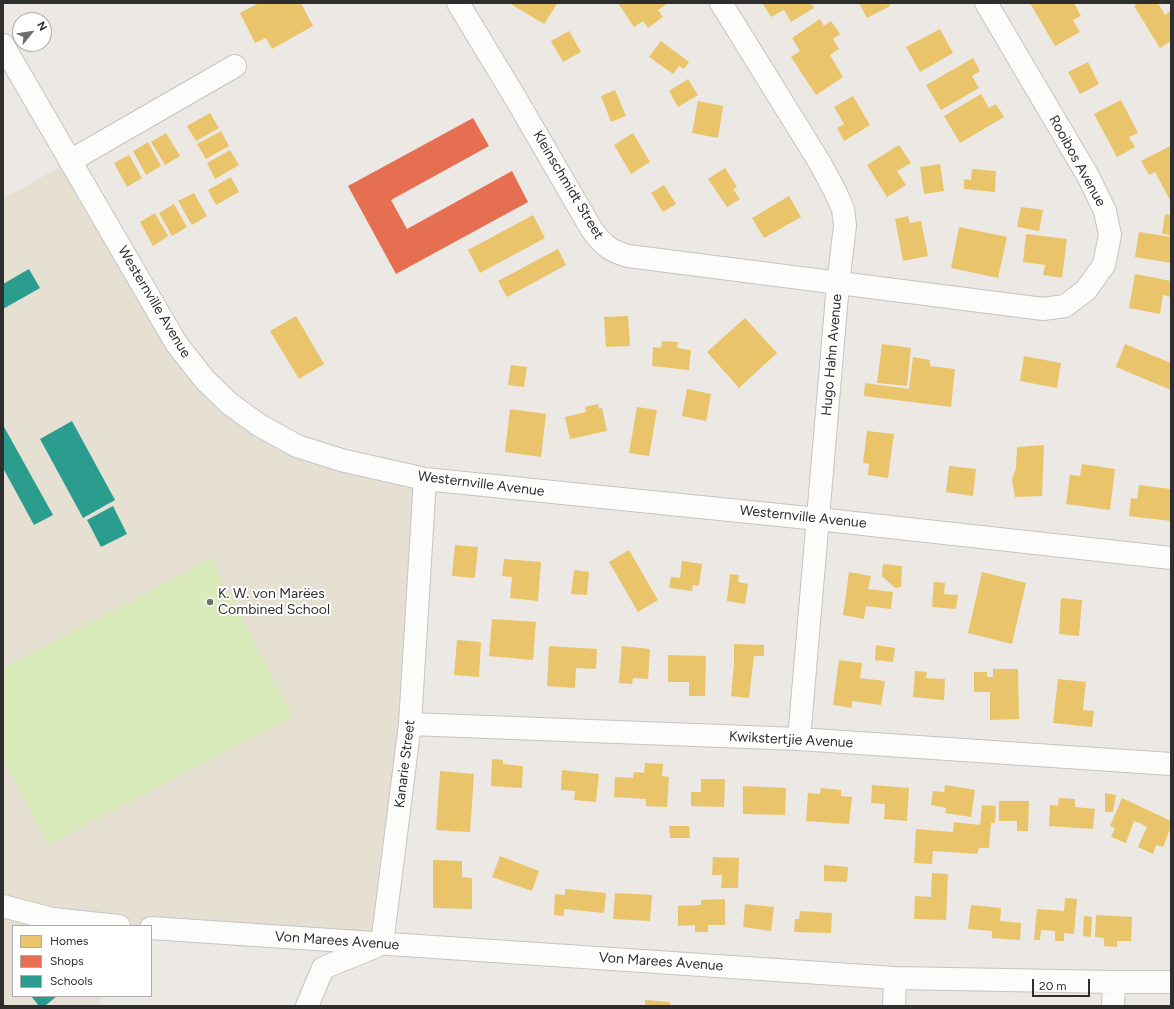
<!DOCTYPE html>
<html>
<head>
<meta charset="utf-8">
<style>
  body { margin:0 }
  #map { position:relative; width:1174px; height:1009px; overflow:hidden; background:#ece8e4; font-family:Figtree,sans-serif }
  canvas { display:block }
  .frame { position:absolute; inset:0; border:4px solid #2e2e2e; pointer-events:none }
  .legend { position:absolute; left:12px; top:925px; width:140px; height:72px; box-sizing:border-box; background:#fff; border:1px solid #ababab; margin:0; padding:5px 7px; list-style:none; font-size:12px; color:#2e2e2e }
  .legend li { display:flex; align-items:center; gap:8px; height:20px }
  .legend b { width:20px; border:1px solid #ababab }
  .north { position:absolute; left:12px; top:12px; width:40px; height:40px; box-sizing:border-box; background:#fff; border:1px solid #ababab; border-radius:50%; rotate:60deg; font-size:11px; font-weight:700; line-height:16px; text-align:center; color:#2e2e2e }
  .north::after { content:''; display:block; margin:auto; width:14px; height:18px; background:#706f6e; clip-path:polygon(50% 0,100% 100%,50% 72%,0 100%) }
  .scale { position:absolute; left:1032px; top:979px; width:58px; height:18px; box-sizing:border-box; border:2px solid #2e2e2e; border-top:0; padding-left:5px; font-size:12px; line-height:14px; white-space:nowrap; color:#2e2e2e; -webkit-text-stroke:3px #fff; paint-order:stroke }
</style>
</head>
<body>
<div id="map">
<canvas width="1174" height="1009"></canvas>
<div class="frame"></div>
<ul class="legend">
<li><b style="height:11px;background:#e9c46a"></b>Homes</li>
<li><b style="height:11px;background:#e76f51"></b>Shops</li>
<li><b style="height:11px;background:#2a9d8f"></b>Schools</li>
</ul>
<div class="north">N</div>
<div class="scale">20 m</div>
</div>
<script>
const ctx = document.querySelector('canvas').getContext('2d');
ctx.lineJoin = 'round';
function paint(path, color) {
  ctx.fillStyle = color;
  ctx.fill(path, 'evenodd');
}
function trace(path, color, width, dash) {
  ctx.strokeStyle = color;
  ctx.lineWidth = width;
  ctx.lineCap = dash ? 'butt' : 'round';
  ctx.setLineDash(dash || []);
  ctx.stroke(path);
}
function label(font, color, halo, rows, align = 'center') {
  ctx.font = font + ' Figtree,sans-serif';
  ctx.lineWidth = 4;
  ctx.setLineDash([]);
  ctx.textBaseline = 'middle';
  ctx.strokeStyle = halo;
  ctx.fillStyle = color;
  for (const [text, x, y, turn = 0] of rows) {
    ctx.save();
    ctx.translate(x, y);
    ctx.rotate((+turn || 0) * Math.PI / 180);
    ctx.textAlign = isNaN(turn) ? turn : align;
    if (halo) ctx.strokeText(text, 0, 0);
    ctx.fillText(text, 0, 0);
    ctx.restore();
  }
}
const education = new Path2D(`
  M70,161L175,343L259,425L425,479L382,944L151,926H13V996H102L100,1006H3V199Z`);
const pitch = new Path2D(`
  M211,559L293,716L48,845L3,759V668Z`);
const homes = new Path2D(`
  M259,3H301L313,26L272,49L266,38L255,43L240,13Z
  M509,3H555L557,4L544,24Z
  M618,3H668L658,10L663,17L648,28L643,21L634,27Z
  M765,3H811L814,8L791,22L784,10L771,17L763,4Z
  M859,3H888L890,6L867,18Z
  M1030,3H1074L1081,16L1073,20L1080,32L1055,46Z
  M1138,3H1158L1165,15L1171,11V41L1160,48L1134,6Z
  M820,19L824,26L831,21L840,34L833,39L839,49L830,55L843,77L816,95L791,57L800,51L792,38Z
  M940,29L953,53L920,72L906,47Z
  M569,31L581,52L563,62L551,41Z
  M661,41L689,62L684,69L679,66L673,74L649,57Z
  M973,58L980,71L972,76L979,88L941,110L926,85Z
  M1088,62L1099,84L1080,94L1068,72Z
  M688,79L698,95L678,107L669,91Z
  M615,90L626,116L611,122L601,96Z
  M981,94L989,108L996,104L1004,117L960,143L944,116Z
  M853,96L870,125L844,141L837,128L844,124L834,107Z
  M1121,100L1138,133L1129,137L1135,147L1117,157L1094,114Z
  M698,101L723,106L718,138L692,133Z
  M210,113L219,128L196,141L187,126Z
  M221,131L229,146L206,159L197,144Z
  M166,133L180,156L165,165L151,142Z
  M633,133L650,162L631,174L614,145Z
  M148,142L161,166L146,175L133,151Z
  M899,145L911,163L897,171L906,185L887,197L867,165Z
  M1170,146L1171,149V202L1155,172L1149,175L1141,161Z
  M230,150L239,165L215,179L207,163Z
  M129,155L142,178L127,187L114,163Z
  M940,164L944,191L924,194L920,167Z
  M725,168L737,187L733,189L740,199L727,207L708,179Z
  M972,169L996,171L995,192L964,189V179L971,180Z
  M231,177L239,192L216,205L208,190Z
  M664,185L676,204L663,212L651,193Z
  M194,193L207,216L192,225L178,201Z
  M789,196L801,217L764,238L752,218Z
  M174,204L187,227L172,236L159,213Z
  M1021,207L1043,210L1039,231L1017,227Z
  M155,213L168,236L153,246L140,222Z
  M1165,214L1171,215V235L1162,234Z
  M533,215L545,238L480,273L468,250Z
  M908,216L910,223L921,221L928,256L903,261L895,219Z
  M959,227L1007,237L998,278L951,268Z
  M1139,232L1171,237V263L1135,257Z
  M1026,234L1067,239L1062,278L1043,275L1045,265L1023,262Z
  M558,249L566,265L507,297L498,281Z
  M1135,274L1171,281V297L1163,295L1160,314L1129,308Z
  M296,316L324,364L299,379L270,331Z
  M628,316L630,346L606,347L604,317Z
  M745,318L777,353L739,388L707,352Z
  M662,341L678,342L677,348L691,350L689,370L652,366L653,347L661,348Z
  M882,344L911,348L907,386L877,383Z
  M1125,344L1171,363V390L1116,367Z
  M1024,356L1061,363L1057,388L1020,381Z
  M913,357L930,360V366L955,369L951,407L864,396L865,383L909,389Z
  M511,365L527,367L524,387L508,385Z
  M687,389L711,394L706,421L682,416Z
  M598,404L599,409L602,408L607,431L570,439L565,417L586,412L585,407Z
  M637,407L657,410L649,456L629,453Z
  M510,409L546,414L541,457L505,452Z
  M867,431L894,434L888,478L868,475L869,464L863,463Z
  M1044,445L1042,496L1015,497L1012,480L1016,468L1017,447Z
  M1082,464L1115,469L1110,510L1066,504L1070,475L1080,476Z
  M949,466L976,469L973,496L946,492Z
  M1139,485L1171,489V521L1129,516L1131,498L1137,499Z
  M455,545L478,547L475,578L452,576Z
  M629,550L658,600L638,612L609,562Z
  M504,559L541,562L538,601L510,598L512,577L502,576Z
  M682,561L702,564L699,586L693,585L692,591L669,588L671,577L680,578Z
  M883,564L902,566L901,587L895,588L882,576Z
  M574,570L589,572L587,595L571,594Z
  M849,572L871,576L868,589L893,592L891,609L866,606L864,619L843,615Z
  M982,572L1026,583L1012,644L968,633Z
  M730,574L739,575L738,582L748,584L745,604L727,601Z
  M934,582L945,583L944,594L958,595L956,609L932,607Z
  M1061,598L1082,600L1079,636L1059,634Z
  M492,619L536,622L533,660L489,656Z
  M457,640L481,642L479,677L454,675Z
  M734,644L764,645V656H754L749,698L731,696L734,663Z
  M876,645L895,648L893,662L875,660Z
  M549,646L597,649L596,669L576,668L575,688L547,686Z
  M622,646L650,649L648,679L633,678L632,684L619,683Z
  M668,655L706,656L705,696H689V682H668Z
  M839,660L862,663L860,678L885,681L881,705L852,701V708L833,705Z
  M993,669H1018L1019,719L990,720V692H974V672H987V677H993Z
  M915,671L927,672L926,678L945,679L944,700L913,697Z
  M1058,679L1086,682L1083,710L1094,711L1092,727L1053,723Z
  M492,759L503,760V764L523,766L522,788L491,786Z
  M645,763L663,764L662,776L669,777L667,807L646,806V799L614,797L615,777L633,778L634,772L644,773Z
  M562,770L599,774L596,802L574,800L575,791L561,790Z
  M440,771L474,774L470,832L436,830Z
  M701,779H725L724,807L691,806V792H701Z
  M872,785L909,788L907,821L884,819L885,804L871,803Z
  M945,785L975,790L971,817L945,813L946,808L931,805L933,791L944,792Z
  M743,786L786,788L785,815L743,814Z
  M821,788L841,790V796L852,797L849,824L806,821L808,793L820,794Z
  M1105,793L1116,795L1113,812H1105Z
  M1059,798L1075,799V807L1095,809L1093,829L1049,826L1050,805L1058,806Z
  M1122,798L1171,821V827L1163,847L1156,845L1153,854L1138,847L1147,827L1140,823L1134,821L1126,843L1111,837L1115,828L1110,826Z
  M999,801H1029L1028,831H1017V821H999Z
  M982,805L996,806L995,823H991L989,848H979L977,854L933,851L932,864L914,863L916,829L953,832L954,822L980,825Z
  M669,826H689L690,838H670Z
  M500,856L539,871L532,891L492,877Z
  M713,857L739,858L738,888H721L722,875H712Z
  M433,860L462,861V877L472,878V909L433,908Z
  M824,865L848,867L847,882L824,881Z
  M932,873L948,874L946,920L914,919L915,896L931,897Z
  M565,889L606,893L604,913L564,909V916L554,915L555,894L565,895Z
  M615,893L652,895L650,921L613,919Z
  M1065,898L1077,899L1074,934L1064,933V941H1055V931L1041,930L1040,940H1034L1037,909L1064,911Z
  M725,899V925H708V932H695V925L678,926V906L701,905V900Z
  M745,904L774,907L771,931L743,927Z
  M971,905L1001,908L1000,921L1021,923L1020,940L992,938V931L968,929Z
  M800,911L832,913L831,933L794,932L795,919H799Z
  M1096,915L1132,917L1131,941H1117V947L1104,946V938L1095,937Z
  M1084,916L1092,917L1091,937L1083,936Z
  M645,1000L670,1002V1006H645Z`);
const shops = new Path2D(`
  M473,118L489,146L391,200L407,229L512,171L528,202L396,274L348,186Z`);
const schools = new Path2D(`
  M29,269L40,288L3,309V284Z
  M72,421L115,500L83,518L40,439Z
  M3,425L53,515L34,525L3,468Z
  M113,506L127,534L101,547L87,520Z
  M31,996H57L45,1006H39Z`);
const minor = new Path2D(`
  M458,3L516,99L592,230C603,245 610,251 628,256L1043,309L1065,306L1086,290L1104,265L1110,235L1105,211L1088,176L986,3
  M721,3L820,163L835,191L843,209L845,226L838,284L799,739
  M3,45L176,343L205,380L230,404L259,425L297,446L341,460L425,479L818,519L1171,558
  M70,161L235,66
  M410,724L799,739L1171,764
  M3,906L52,919L119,926
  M151,928L895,978L1114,982H1171
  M382,944L410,724L425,479
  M307,1006L323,968L377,946
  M894,1006L895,978
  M1113,1006L1114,982`);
const markers = [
  [210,602,4,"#706f6e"]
];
const streetNames = [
  ["Rooibos Avenue",1077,161,61],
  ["Kleinschmidt Street",568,185,59],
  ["Westernville Avenue",154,302,59],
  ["Hugo Hahn Avenue",832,355,-85],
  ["Westernville Avenue",481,484,7],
  ["Westernville Avenue",803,517,6],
  ["Kwikstertjie Avenue",791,740,3],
  ["Kanarie Street",405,764,-83],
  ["Von Marees Avenue",337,941,4],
  ["Von Marees Avenue",661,962,4]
];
const poiNames = [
  ["K. W. von Marëes",218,594],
  ["Combined School",218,610]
];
paint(education, '#e6e0d3');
paint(pitch, '#d9eabb');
paint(homes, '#e9c46a');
paint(shops, '#e76f51');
paint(schools, '#2a9d8f');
trace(minor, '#c5c4c5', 24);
trace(minor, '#fcfcfb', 22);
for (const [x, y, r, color] of markers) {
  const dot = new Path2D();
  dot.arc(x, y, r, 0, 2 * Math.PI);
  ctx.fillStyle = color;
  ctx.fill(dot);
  trace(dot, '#fff', 1.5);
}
label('14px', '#2e2e2e', '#fff', streetNames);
label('14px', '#2e2e2e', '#fff', poiNames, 'left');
</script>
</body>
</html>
